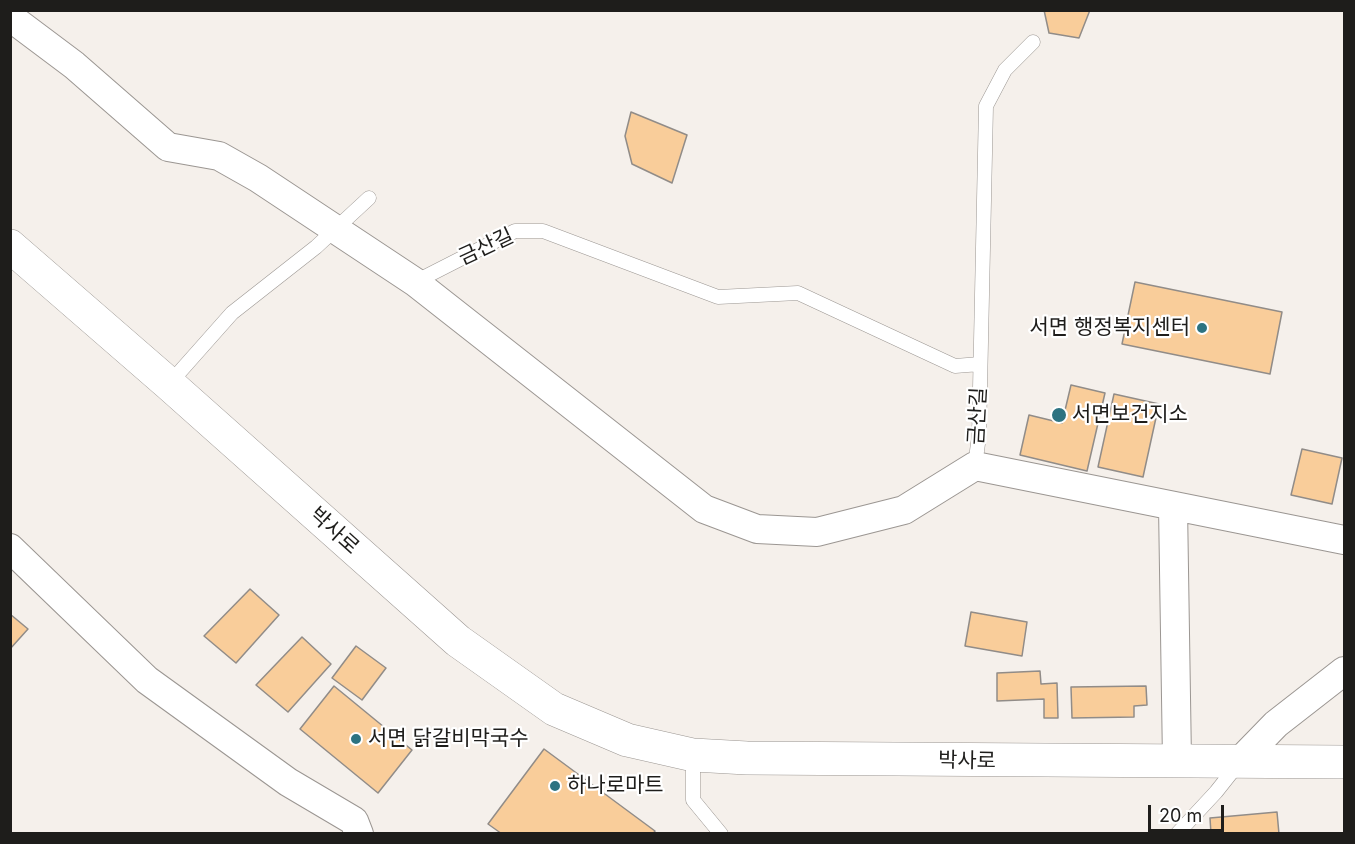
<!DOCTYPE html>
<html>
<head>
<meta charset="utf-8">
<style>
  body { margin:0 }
  #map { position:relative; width:1355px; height:844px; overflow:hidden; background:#f5f0eb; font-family:Inter,sans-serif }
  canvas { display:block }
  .frame { position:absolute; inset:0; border:12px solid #1e1d1b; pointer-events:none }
  .scale { position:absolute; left:1148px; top:805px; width:76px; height:27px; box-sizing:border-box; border:3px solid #1e1d1b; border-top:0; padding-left:8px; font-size:18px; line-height:21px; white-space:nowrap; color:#1e1d1b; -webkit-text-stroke:4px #fff; paint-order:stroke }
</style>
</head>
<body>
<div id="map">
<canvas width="1355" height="844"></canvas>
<div class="frame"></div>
<div class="scale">20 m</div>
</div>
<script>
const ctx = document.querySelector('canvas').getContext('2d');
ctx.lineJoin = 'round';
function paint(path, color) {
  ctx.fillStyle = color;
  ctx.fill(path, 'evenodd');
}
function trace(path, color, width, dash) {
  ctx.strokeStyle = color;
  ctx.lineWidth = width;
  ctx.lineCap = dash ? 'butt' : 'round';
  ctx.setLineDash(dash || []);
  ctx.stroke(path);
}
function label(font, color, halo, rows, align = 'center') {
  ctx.font = font + ' Inter,"Noto Sans KR",sans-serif';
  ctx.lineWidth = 4.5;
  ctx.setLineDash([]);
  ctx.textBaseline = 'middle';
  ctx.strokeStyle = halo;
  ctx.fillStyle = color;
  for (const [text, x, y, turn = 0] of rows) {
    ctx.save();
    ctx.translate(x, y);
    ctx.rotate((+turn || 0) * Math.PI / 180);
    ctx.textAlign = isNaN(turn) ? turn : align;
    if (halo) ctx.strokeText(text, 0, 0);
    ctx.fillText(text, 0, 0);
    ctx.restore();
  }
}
const building = new Path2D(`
  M1044,10H1090L1079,38L1049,33Z
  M631,112L687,135L672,183L632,164L625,136Z
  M1135,282L1282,312L1270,374L1122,344Z
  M1071,385L1105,393L1087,471L1020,455L1029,415L1062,423Z
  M1114,394L1159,404L1143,477L1098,467Z
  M1302,449L1342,458L1332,504L1291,495Z
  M250,589L279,615L236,663L204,636Z
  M971,612L1027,622L1022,656L965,646Z
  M10,614L28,629L10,649Z
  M302,637L331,664L288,712L256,685Z
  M356,646L386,668L362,700L332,678Z
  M1040,671L1041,684L1057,683L1058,718H1044V699L997,701V673Z
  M334,686L412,750L378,793L300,729Z
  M1146,686L1147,705L1134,706V717L1072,718L1071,687Z
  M544,749L655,831L653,834H502L488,824Z
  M1277,812L1279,834H1211L1210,818Z`);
const service = new Path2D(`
  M415,282L515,231H543L718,297L798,293L955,366L980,364
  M169,384L232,313L316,247L369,198
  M975,466L979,436L986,106L1005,70L1033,42
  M693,755V800L721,834
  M1177,834L1216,792L1239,763`);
const minor = new Path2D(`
  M10,17L74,65L168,147L219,156L258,178L415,282L704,509L757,529L817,532L904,510L975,466L1344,540
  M1173,506L1177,761
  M10,548L147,680L288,782L354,821L359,834
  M1240,761L1276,724L1344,671`);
const primary = new Path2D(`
  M10,246L169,384L458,641L554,709L627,740L693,755L747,758L1344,762`);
const markers = [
  [1202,328,6,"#2d7381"],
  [1059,415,8,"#2d7381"],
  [356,739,6,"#2d7381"],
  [555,786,6,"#2d7381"]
];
const streetNames = [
  ["금산길",486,247,-25],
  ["금산길",978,416,-87],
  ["박사로",334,531,42],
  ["박사로",967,761,1]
];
const poiNames = [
  ["서면 행정복지센터",1190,328,"right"],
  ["서면보건지소",1072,415],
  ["서면 닭갈비막국수",368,739],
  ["하나로마트",567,786]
];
paint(building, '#f9cd9a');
trace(building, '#918c88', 1.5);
trace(service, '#9b9692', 15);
trace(minor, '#9b9692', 30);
trace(primary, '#9b9692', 34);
trace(service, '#fff', 14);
trace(minor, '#fff', 28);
trace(primary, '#fff', 33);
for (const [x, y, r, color] of markers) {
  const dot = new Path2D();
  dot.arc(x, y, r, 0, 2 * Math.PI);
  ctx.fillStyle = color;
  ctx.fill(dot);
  trace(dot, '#fff', 2);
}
label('21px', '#1e1d1b', '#fff', streetNames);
label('21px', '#1e1d1b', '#fff', poiNames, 'left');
</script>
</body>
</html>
